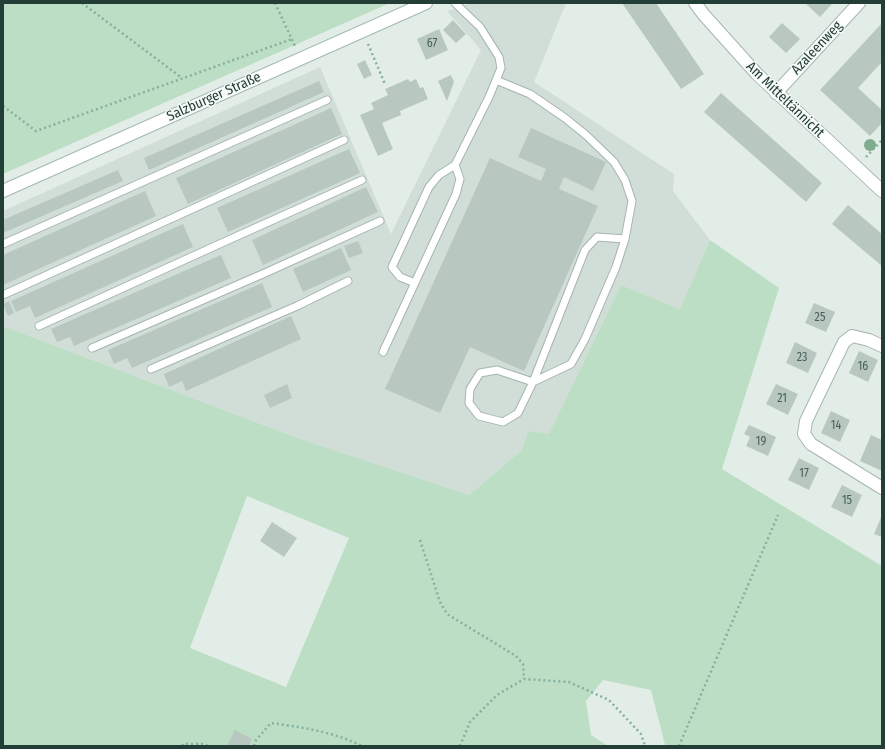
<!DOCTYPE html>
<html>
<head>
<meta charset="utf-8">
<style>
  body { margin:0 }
  #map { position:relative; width:885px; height:749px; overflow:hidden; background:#e3ede8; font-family:"Fira Sans Condensed",sans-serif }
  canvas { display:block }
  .frame { position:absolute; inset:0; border:4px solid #233e36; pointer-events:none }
</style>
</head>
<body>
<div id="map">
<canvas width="885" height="749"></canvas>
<div class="frame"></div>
</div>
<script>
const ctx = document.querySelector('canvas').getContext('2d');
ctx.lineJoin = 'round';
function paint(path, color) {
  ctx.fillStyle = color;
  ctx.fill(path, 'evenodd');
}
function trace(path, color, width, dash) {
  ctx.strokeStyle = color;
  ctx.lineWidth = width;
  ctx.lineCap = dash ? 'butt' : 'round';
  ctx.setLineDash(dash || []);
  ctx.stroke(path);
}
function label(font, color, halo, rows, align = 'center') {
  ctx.font = font + ' "Fira Sans Condensed",sans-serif';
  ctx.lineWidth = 3;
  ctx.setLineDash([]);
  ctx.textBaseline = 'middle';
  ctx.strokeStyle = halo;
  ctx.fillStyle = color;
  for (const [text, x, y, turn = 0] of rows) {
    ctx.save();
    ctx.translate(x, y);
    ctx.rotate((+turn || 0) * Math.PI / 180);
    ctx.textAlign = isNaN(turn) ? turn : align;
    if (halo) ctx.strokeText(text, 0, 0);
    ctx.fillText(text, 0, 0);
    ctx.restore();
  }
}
const built = new Path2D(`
  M471,3H566L534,82L674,174L673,191L710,240L680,309L621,285L549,435L528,431L522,450L469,495L300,439L3,326V211L320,67L391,234L481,50L447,11Z`);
const green = new Path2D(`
  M3,3H390L3,174Z
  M710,240L779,288L722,469L882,566V746H664L665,745L651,690L603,680L586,701L591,735L608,746H3V326L300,439L469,495L522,450L528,431L549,434L621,285L680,309ZM247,496L349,538L286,687L190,648Z`);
const building = new Path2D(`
  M622,3H656L704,74L681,89Z
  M805,3H833L820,17Z
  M453,20L466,34L456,43L443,30Z
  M782,23L800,39L786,53L769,37Z
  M882,23V62L858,88L882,110V123L870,136L820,90Z
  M439,29L448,50L426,60L417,39Z
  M365,60L372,75L364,79L357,64Z
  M451,75L454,82L447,101L438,81Z
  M408,79L410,82L416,79L420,88L423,87L428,99L400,111L401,115L382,123L393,149L378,156L360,115L374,109L371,103L388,95L385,89Z
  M319,81L324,92L149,170L144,158Z
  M721,93L822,183L806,202L704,112Z
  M331,108L342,134L188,204L176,178Z
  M531,128L606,162L593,191L564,177L559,189L598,206L524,371L470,347L440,413L385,389L490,158L541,181L546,169L518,157Z
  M349,149L360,173L228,232L217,208Z
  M118,170L123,181L3,233V220Z
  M366,187L378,212L263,265L252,240Z
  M145,191L156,216L3,285V255Z
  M848,205L882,234V266L832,224Z
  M183,224L193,247L35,318L30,306L16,312L11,301Z
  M358,241L363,253L349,258L344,246Z
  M341,248L351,270L303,292L293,269Z
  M221,255L231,278L74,346L70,337L57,342L51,329Z
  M262,283L272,307L132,368L127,358L114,364L108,350Z
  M9,301L14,313L8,316L3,304Z
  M814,303L835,312L826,332L805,323Z
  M291,316L301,339L186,391L182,381L169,387L164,374Z
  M795,342L817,353L808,373L786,363Z
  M859,351L878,360L868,382L849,373Z
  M287,384L292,398L270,408L264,395Z
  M776,384L798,394L788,415L766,404Z
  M831,411L850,420L840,442L821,433Z
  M749,425L776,437L768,456L746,446L750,437L744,434Z
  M871,435L882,440V471L860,461Z
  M799,458L819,468L809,490L788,480Z
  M842,485L862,495L852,517L831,507Z
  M882,515V537L874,534Z
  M272,522L297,538L284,557L260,541Z
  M235,730L252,739L249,746H227Z`);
const path = new Path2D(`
  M82,3L182,78
  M275,3L295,46
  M368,44L385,84
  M3,106L36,131L292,39
  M866,157L882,140
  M420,540L440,602L447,614L516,656L523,664L524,679
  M183,746V744H202L208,746
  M254,746L256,740L271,723C301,727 334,732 362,746
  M460,746L470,722L497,695L524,679L569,682L609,700L641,734L645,746
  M679,746L778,515`);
const lane = new Path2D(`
  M496,80L530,94L565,118L586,135L614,162L625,180L632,201L625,239L616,267L585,339L571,364L533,382L497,370L480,373L470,389L469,403L479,416L503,422L518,413L533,382L585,250L597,237L625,239
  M3,244L327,100
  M415,283L400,277L392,267L429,187L439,175L455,165
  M3,295L344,140
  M39,326L224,242L362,180
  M92,348L265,273L380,221
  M383,352L456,194L460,179L455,165L489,97L501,68L499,57L480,27L455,3
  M151,369L297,306L348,281`);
const street = new Path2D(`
  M695,3L704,15L757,74L882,191
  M776,93L859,3
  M882,346L869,340L852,336L844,342L806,421L804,434L811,444L882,488`);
const secondary = new Path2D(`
  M3,191L426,3`);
const trees = [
  [870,145]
];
const numberNames = [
  ["67",432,44],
  ["25",820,318],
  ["23",802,358],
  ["16",863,367],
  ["21",782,399],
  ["14",836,426],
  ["19",761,442],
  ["17",804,474],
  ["15",847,501]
];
const streetNames = [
  ["Azaleenweg",817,48,-47],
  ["Salzburger Straße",214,97,-24],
  ["Am Mitteltännicht",785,100,44]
];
paint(built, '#d1ddd7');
paint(green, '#bcdec4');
paint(building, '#b8c8c1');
trace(lane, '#a6b5af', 9);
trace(street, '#a6b5af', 14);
trace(secondary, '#a1b8af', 14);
trace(path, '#84b0a0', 2.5, [2, 3]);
trace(lane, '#fff', 7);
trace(street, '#fff', 12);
trace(secondary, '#fff', 12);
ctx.fillStyle = '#7fab8f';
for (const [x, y] of trees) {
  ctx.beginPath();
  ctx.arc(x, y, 6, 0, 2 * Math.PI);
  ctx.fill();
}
label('12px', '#486059', null, numberNames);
label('14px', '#233e36', '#f4f9f6', streetNames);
</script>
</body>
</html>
